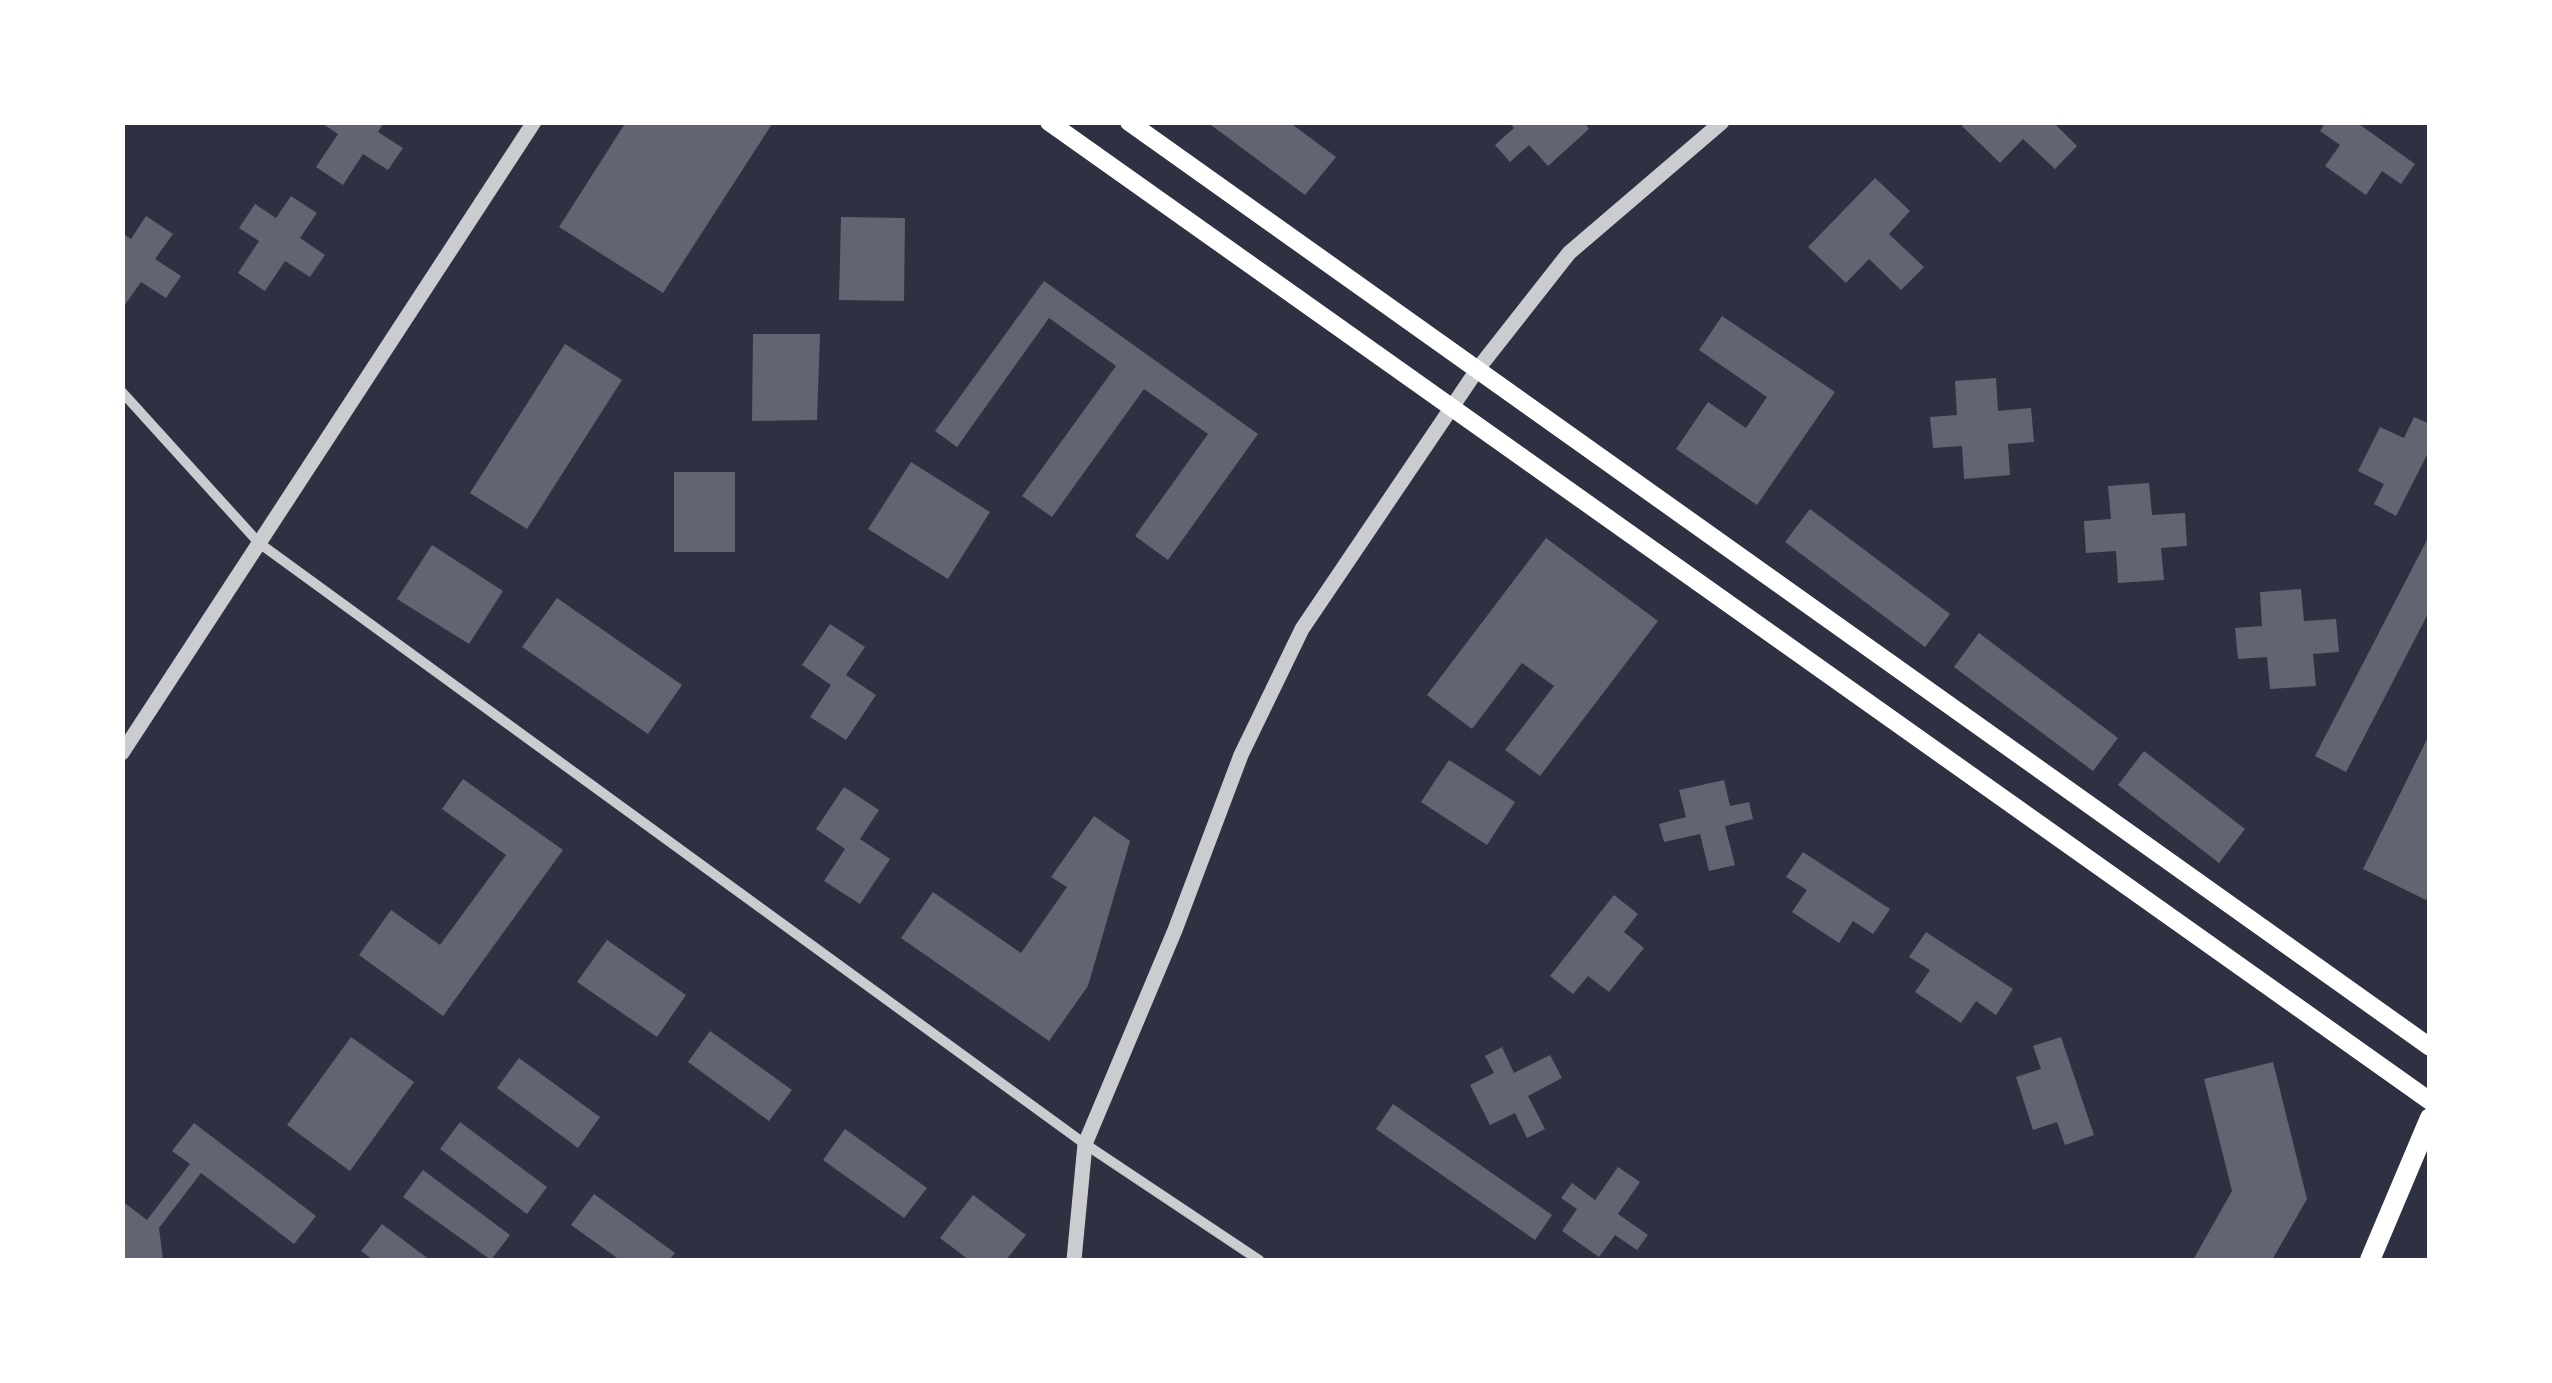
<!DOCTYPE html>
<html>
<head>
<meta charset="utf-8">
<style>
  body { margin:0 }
  #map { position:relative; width:2552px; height:1383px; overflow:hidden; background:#2d3142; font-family:Helvetica,sans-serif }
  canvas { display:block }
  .frame { position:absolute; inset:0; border:125px solid #fff; pointer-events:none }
</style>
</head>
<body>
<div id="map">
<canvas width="2552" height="1383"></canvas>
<div class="frame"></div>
</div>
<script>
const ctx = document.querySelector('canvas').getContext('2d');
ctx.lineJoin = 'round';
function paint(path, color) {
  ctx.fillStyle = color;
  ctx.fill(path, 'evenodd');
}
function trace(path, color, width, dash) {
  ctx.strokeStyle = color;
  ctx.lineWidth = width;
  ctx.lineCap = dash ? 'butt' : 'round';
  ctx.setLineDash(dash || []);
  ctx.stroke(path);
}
const building = new Path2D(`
  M320,122H384L378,132L403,148L388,170L363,154L343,185L316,167L338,134Z
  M626,122L772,124L663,293L559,227Z
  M1207,122H1289L1336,157L1305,195Z
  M1509,122H1584L1589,129L1548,166L1529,145L1510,162L1495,145L1514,128Z
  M1966,122H2053L2077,146L2055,169L2023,139L2000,163L1962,126Z
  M2326,122H2356L2415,164L2401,184L2382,171L2366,195L2325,166L2340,145L2320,131Z
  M1875,178L1910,211L1889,234L1924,267L1901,290L1869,259L1846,283L1808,247Z
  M291,196L317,213L300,238L325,255L310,277L285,261L265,291L238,273L259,241L239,228L255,204L276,218Z
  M146,216L173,234L155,259L181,276L166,298L141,282L122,309V233L131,239Z
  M841,217L905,218L904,301L839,300Z
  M1044,281L1258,434L1168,560L1135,536L1208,434L1144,389L1052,517L1022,496L1116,366L1049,318L957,447L935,431Z
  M1722,316L1835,392L1757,505L1676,449L1708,402L1746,428L1767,397L1699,350Z
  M753,334H820L817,420L752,421Z
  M565,344L622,380L527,529L470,493Z
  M1996,378L1998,411L2031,408L2034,442L2008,444L2010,475L1964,479L1962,446L1933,448L1930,417L1957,415L1955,381Z
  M2414,417L2430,424V449L2396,516L2374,504L2384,484L2358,471L2380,427L2404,438Z
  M911,462L990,512L948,579L868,529Z
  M674,472H735V552H674Z
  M2149,483L2152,515L2185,513L2187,546L2161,548L2164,580L2118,583L2116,551L2086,553L2084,521L2111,519L2108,486Z
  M1810,509L1950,614L1925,647L1785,542Z
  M2430,534V610L2346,772L2315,756Z
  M1546,538L1658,621L1540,776L1505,750L1554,686L1522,663L1472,729L1427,695Z
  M432,545L503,591L469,644L397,599Z
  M2301,589L2304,621L2336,619L2339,652L2313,654L2316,686L2270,689L2267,657L2238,659L2235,628L2262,626L2260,592Z
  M557,598L682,685L648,734L522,647Z
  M830,624L865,647L846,675L876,695L846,740L810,717L831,685L802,665Z
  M1979,633L2118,738L2093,771L1954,667Z
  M2430,733V893L2426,900L2363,869Z
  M2144,751L2245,829L2219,863L2118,785Z
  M1449,760L1515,802L1487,845L1421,802Z
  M463,779L563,850L443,1016L359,955L391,910L440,945L506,855L442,809Z
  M1724,780L1730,806L1749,802L1753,819L1725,826L1735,865L1709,871L1700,834L1664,842L1659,824L1686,817L1679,790Z
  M844,787L879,810L860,839L890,859L860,904L824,881L845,849L816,829Z
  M1094,816L1130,841L1088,986L1049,1041L901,938L933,892L1021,953L1067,887L1051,877Z
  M1803,852L1890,909L1873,934L1853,921L1839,943L1792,912L1807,890L1786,877Z
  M1614,895L1638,914L1624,932L1644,948L1609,992L1588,976L1573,994L1550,976Z
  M1926,932L2013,989L1996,1015L1976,1001L1961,1023L1915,992L1930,970L1909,957Z
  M607,940L686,995L657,1037L577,982Z
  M710,1031L792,1090L769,1121L688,1062Z
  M351,1037L414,1082L350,1171L287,1125Z
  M2061,1037L2094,1135L2065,1145L2057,1122L2033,1130L2016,1077L2041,1069L2033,1046Z
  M1502,1047L1514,1073L1550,1055L1562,1078L1528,1096L1545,1129L1527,1138L1515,1113L1490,1125L1470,1085L1494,1073L1485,1056Z
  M519,1058L600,1117L578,1148L497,1088Z
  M2273,1062L2307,1199L2272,1260H2193L2232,1191L2204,1079Z
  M1393,1104L1552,1215L1535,1240L1376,1129Z
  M460,1122L547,1187L527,1214L440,1149Z
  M194,1123L316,1216L294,1244L201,1173L159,1228L163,1260H122V1201L147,1220L190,1164L172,1151Z
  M845,1129L927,1188L904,1218L823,1160Z
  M1618,1167L1640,1182L1618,1214L1648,1235L1637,1250L1615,1235L1599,1257L1562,1231L1577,1209L1561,1198L1572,1183L1595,1200Z
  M423,1170L510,1235L491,1260L403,1197Z
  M594,1194L675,1253L669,1260H620L571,1225Z
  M973,1195L1026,1235L1006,1260H969L940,1238Z
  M382,1224L430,1260H373L361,1251Z`);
const minor = new Path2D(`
  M122,392L259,543L1085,1144L1259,1260`);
const tertiary = new Path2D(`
  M122,753L534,122
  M1074,1260L1085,1144L1175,930L1241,755L1302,629L1477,370L1569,253L1722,122`);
const secondary = new Path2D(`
  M1049,122L2430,1101
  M1129,122L2430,1047`);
const primary = new Path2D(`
  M2370,1260L2430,1118`);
paint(building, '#626471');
trace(minor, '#caccd0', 10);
trace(tertiary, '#caccd0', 15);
trace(secondary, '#fff', 18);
trace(primary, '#fff', 20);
</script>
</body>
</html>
